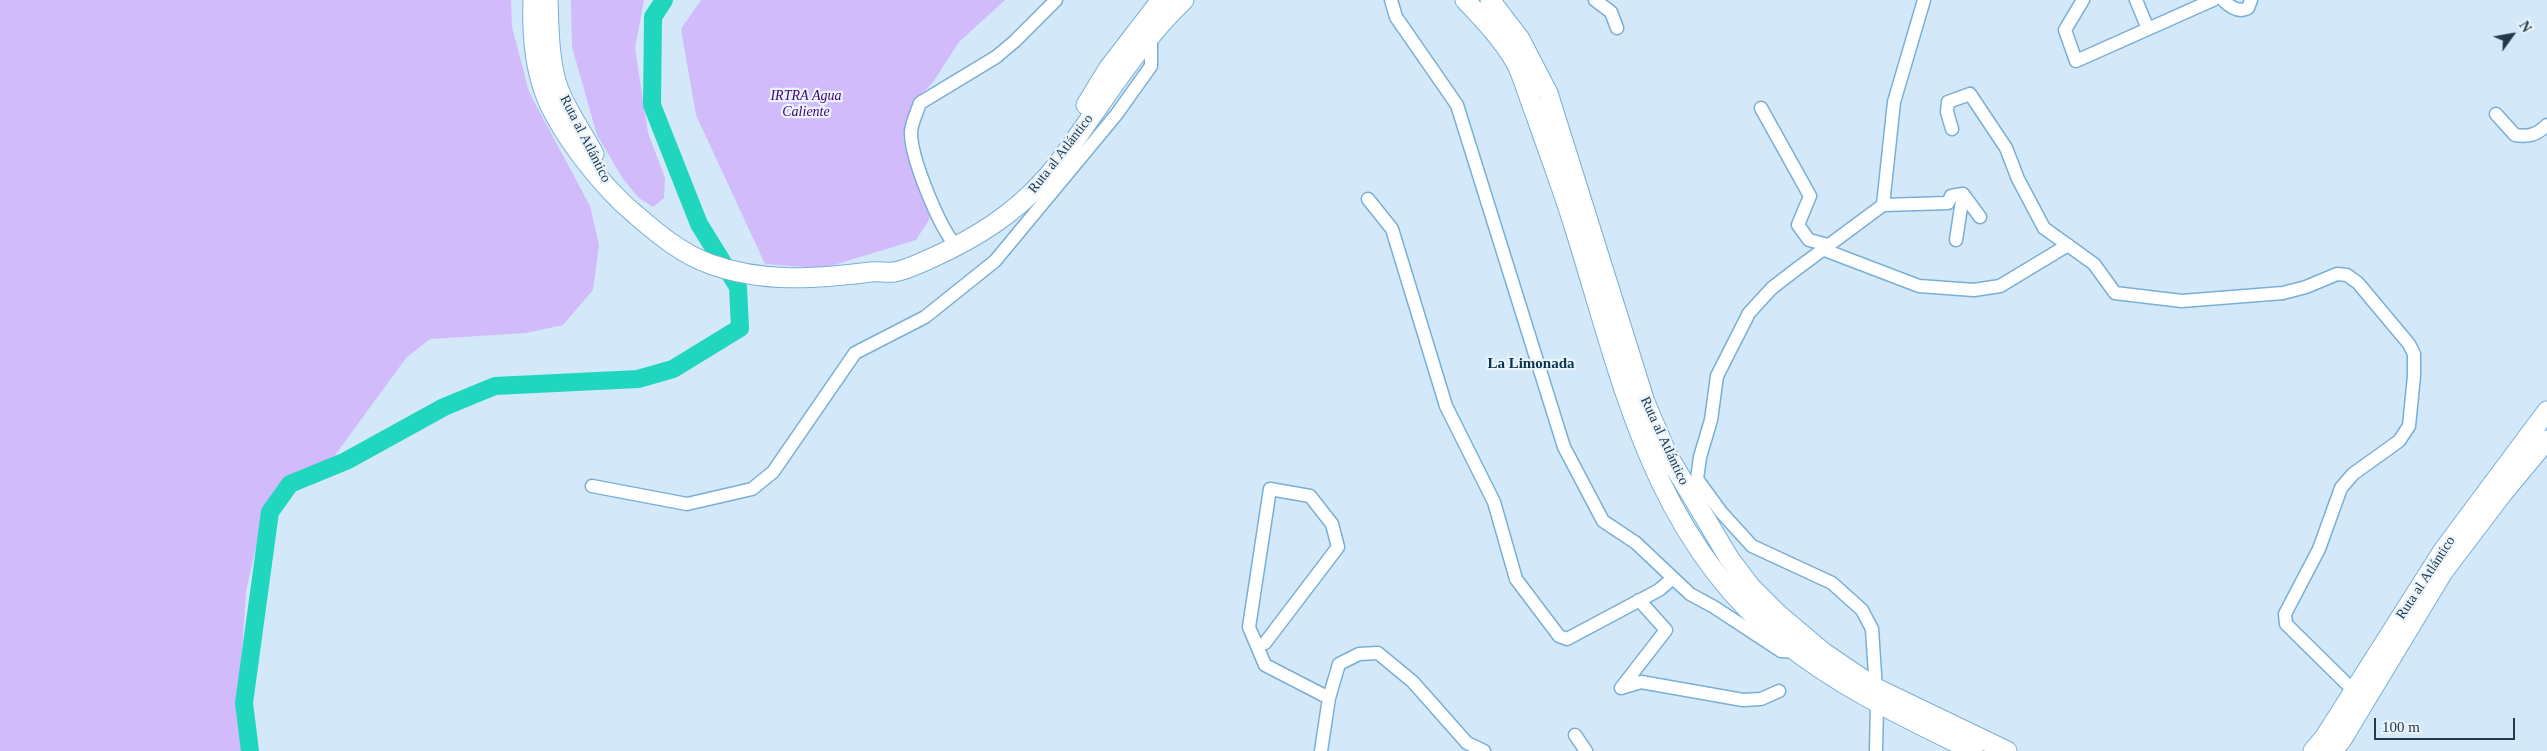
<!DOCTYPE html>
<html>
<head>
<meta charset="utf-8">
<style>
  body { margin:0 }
  #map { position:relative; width:2547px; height:751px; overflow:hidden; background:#d3e8f9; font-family:Georgia,serif }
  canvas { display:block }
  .north { position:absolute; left:2487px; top:10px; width:50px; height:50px; -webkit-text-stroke:4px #e9f4fc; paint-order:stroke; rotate:58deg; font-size:14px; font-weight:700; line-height:20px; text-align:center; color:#233a4a }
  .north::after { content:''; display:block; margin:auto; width:18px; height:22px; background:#233a4a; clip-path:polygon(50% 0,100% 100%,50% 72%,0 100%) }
  .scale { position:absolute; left:2374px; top:718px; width:141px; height:22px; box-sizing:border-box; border:2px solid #233a4a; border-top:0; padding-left:6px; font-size:15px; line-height:18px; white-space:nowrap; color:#233a4a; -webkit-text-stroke:4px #e9f4fc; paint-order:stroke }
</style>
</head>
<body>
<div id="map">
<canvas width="2547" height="751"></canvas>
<div class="north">N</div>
<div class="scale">100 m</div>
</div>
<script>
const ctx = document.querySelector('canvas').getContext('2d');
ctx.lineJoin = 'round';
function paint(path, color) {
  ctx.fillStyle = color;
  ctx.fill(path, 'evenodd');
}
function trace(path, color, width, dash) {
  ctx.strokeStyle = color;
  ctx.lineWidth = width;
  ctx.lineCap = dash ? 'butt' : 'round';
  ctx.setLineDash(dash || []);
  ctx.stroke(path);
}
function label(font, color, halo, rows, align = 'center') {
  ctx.font = font + ' Georgia,serif';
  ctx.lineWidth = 4.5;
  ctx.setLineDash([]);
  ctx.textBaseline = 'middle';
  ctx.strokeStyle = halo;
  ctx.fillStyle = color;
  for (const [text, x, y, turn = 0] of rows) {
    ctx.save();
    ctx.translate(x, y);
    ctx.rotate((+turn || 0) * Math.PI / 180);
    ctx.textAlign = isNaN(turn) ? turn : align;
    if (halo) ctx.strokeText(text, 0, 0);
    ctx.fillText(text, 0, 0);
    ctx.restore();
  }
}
const green = new Path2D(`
  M0,0H511L512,27L529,92L590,206L599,245L593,290L563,325L526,333L430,339L406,358L330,462L302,480L272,510L257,542L246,592L238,712L243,751H0Z
  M571,0H644L635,48L648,133L665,178L664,198L653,207L639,198L623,179L597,135L572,47Z
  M701,0H1005L959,42L933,82L913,103L903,138L922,192L934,212L916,240L827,267L817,268L765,264L696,115L681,29Z`);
const river = new Path2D(`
  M250,751L244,703L270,512L290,484L346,461L444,407L495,386L638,379L673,369L740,328L738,287L699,224L652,105L653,17L664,0`);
const minor = new Path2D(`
  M1391,0L1396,17L1457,105L1564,447L1603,521L1636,543L1690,594L1714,607L1781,651L1795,652
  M1595,0L1611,12L1617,28
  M2083,0L2065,30L2076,61L2213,0
  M2136,0L2148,29
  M2223,0C2230,7 2239,13 2248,8L2251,0
  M1761,108L1810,196L1798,225L1809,240L1828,245
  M2496,114L2515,135C2530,137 2536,135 2547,125
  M1952,129L1947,112L1948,102L1970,94L2006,148L2018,179L2044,228L2094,264L2115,293L2182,301L2283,293L2306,287L2337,274L2347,275L2358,283L2409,344L2414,354V376L2409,426L2399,441L2353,474L2341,488L2319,549L2285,614L2286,624L2354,691
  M1368,199L1392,229L1446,406L1494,502L1516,579L1559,636L1567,639L1659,590L1673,578
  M1883,205L1948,203L1951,196L1963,194L1980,217
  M1956,240L1963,194
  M956,246C939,227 911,158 911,133C911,124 917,112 920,103L996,57L1015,41L1056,0
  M1822,249L1919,286L1974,290L2000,286L2068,245
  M592,486L687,504L752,489L773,472L855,353L925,317L995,261L1116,115L1151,66V39
  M1639,600L1666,630L1621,688L1641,682L1743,700L1761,699L1779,691
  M1265,643L1338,547L1332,524L1310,496L1270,489L1249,627L1265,665L1329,698
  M1575,735L1586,751
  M1321,751L1329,698L1339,664L1359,654L1378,653L1413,682L1467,743L1484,751
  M1876,751L1877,705L1872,629L1862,610L1832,583L1752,546L1721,512L1697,479L1700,457L1711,420L1717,376L1749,313L1772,288L1794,271L1883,205L1894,102L1924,0`);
const highway = new Path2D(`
  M533,0C532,28 534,61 543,88C556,129 603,188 636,215C658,234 682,254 710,264C763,283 815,279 871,272C879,271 887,273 894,272C907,270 922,262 934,257C975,238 1013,215 1044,180C1063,160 1078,135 1094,113C1120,75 1151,31 1184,0
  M548,0C549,27 549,55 556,81C564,107 581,130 594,154
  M1465,0C1484,20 1502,39 1516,63C1524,79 1529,99 1536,116C1548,151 1561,185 1572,220C1621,374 1650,536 1784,642C1841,688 1908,719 1973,751
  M1490,0L1520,39L1548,93L1645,402L1668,456L1729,558L1751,587L1778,614L1823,652L1876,688L2007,751
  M1086,105L1108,69L1161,0
  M2313,751L2324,738L2442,552L2547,411
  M2332,751L2341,741L2443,572L2503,493L2547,440`);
const parkNames = [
  ["IRTRA Agua",806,96],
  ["Caliente",806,112]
];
const streetNames = [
  ["Ruta al Atlántico",585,139,63],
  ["Ruta al Atlántico",1061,154,-52],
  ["Ruta al Atlántico",1664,441,65],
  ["Ruta al Atlántico",2426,578,-57]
];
const neighbourhoodNames = [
  ["La Limonada",1531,364]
];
paint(green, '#d1bbfb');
trace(river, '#21d6be', 18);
trace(minor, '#79afd6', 15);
trace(highway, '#79afd6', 21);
trace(minor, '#fff', 12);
trace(highway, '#fff', 19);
label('italic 14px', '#420077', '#e9f4fc', parkNames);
label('14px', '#233a4a', '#e9f4fc', streetNames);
label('bold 15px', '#09344e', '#e9f4fc', neighbourhoodNames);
</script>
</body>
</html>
